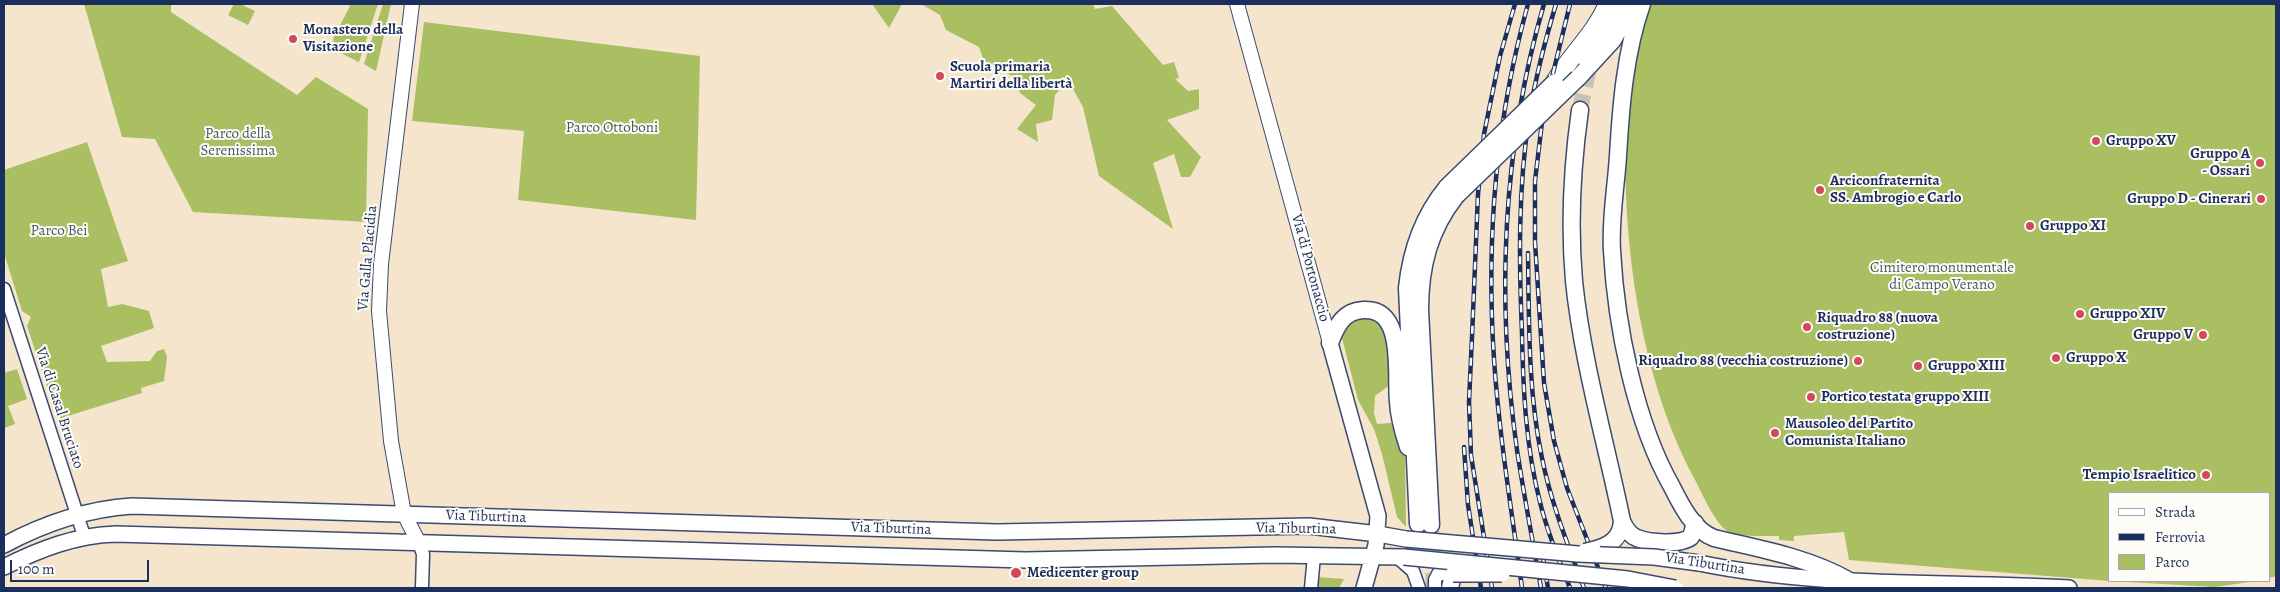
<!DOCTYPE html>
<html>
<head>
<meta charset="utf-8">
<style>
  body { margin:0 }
  #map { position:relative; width:2280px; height:592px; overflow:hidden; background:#f5e5cd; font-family:Alegreya,serif }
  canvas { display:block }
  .frame { position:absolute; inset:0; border:5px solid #1b2f5e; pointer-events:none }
  .legend { position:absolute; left:2108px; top:492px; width:162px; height:90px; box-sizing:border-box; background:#fdfcf7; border:1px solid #a3aaba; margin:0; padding:6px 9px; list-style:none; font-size:15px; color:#1b2f5e }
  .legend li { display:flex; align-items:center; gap:10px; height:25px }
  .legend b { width:25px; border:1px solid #a3aaba }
  .scale { position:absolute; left:10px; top:560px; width:139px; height:22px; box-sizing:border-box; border:2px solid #1b2f5e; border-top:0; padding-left:6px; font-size:15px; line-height:18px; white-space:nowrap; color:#1b2f5e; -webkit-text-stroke:4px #fdfcf7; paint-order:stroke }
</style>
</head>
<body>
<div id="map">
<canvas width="2280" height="592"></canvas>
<div class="frame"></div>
<ul class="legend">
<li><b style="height:6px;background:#fff"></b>Strada</li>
<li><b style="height:6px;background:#1b2f5e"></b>Ferrovia</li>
<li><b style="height:14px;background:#aabe62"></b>Parco</li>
</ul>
<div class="scale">100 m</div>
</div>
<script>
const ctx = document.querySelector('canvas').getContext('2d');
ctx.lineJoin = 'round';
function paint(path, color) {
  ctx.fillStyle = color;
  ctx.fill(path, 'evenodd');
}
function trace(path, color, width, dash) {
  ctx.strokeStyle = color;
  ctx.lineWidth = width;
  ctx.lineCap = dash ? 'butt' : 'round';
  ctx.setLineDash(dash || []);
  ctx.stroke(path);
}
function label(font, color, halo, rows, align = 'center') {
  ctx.font = font + ' Alegreya,serif';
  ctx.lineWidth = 4;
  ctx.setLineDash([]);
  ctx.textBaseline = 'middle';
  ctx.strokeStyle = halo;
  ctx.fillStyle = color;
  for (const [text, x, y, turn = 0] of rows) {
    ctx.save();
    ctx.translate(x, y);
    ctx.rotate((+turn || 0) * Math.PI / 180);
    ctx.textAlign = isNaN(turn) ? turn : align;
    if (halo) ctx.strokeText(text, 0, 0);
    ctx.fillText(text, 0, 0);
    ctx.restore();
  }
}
const green = new Path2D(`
  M84,4H171V12L297,95L316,77L368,109L366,222L193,212L155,139L122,137Z
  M234,4H240L255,11L248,25L228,15Z
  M351,4H378L359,62C347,56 336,53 333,39Z
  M383,4H391L376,71L364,64Z
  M872,4H902L889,28Z
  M921,4H1093L1095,9L1112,6L1163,65L1174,62L1179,78L1175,79L1188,91L1199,89V109L1167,120L1201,157L1190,177H1181L1174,154L1153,163L1173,229L1099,176L1083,107L1073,89L1063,86L1055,95L1052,120L1036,124L1038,142L1017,129L1036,105L1020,93L1016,78L984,61L979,47L946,30L940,15Z
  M1647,4H2276V576L2269,578V493H2109V581L1849,560L1844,532L1794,536V541L1779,540V536C1767,536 1737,537 1727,531C1714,522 1701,491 1693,476C1637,371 1618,219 1628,100C1631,68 1641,35 1647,4Z
  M424,22L700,56L696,220L518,200L524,131L412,121Z
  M87,142L128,261L101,269L108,307L122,304L149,311L154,328L101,346L107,362L150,361L157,351L164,349L167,357L164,381L141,388L142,393L58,419L27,326L31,317L22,311L4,253V170Z
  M1361,315L1377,319L1388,332L1391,384L1375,396L1374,413L1377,424L1391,423L1405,447L1406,527L1397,517L1382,454L1374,429L1358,400L1342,338C1345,327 1350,320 1361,315Z
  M17,369L27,399L8,406L15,424L4,428V373Z
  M1317,577L1344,579L1339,588H1317Z
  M2110,581H2256L2215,587Z`);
const trunkTunnel = new Path2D(`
  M1580,110L1590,62
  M1431,525L1434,588`);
const tertiary = new Path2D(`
  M4,289L84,536
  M419,543L423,554L422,588
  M1397,557L1413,571L1419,588
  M1311,588L1314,556
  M1435,588V580L1438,574H1453`);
const secondary = new Path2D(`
  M412,4L381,264L379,311L391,441L404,514L419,543
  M1237,4L1330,343`);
const primary = new Path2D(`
  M1330,343L1378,516L1376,545L1364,588
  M4,545C43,524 87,509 132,506L997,532L1309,526L1378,534L1406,539
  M1699,563C1820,588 1946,581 2069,588
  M4,567C40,549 76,535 116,534L1025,560L1275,555L1404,557`);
const trunk = new Path2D(`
  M1642,4C1625,53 1621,105 1618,156C1616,188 1610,219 1612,251C1616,325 1635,422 1672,487C1681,505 1694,531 1714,538C1760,549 1807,557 1848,580
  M1582,56L1605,30L1620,4
  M1578,78L1613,40L1633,4
  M1580,110C1572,167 1569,224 1574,281C1582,360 1606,443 1622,521C1621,539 1609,546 1593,550
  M1330,343C1336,327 1343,311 1363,310C1406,307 1395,375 1398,402C1399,418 1403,432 1408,447
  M1622,521C1625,528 1629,535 1637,538C1649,543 1681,545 1691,537L1695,523
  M1418,524L1407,288C1411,250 1423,216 1447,187
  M1431,525L1420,310C1420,267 1429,230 1456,196
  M1450,588L1453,574`);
const motorway = new Path2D(`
  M1555,82C1572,53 1594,36 1608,4`);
const rail = new Path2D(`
  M1556,4C1545,41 1535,79 1529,118C1518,189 1519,262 1522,333C1523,390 1526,448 1540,502C1547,532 1559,560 1570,588
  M1570,4L1543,114L1535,181V242L1544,383L1554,441L1567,488L1606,588
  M1528,253C1529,321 1528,392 1542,458C1551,503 1568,545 1584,588
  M1464,447L1468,505L1481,588
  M1543,558L1548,588
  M1492,588L1471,455L1469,402L1472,337L1478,194L1484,134L1500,56L1515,4
  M1522,588C1512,512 1499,436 1494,359C1486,240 1496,119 1528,4
  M1541,588C1533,542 1524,496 1517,450C1496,301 1502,148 1544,4`);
const primaryBridge = new Path2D(`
  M1406,539L1578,554L1654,557L1699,563
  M1404,557L1628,579L1675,588
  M1453,574H1502`);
const trunkBridge = new Path2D(`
  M1447,187L1555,82
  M1456,196L1578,78
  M1585,552L1593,550`);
const markers = [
  [293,39,5,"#d1495b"],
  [940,76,5,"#d1495b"],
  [2096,141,5,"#d1495b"],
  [2260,163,5,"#d1495b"],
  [1820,190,5,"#d1495b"],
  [2261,199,5,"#d1495b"],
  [2030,226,5,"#d1495b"],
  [2080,314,5,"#d1495b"],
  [1807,327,5,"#d1495b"],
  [2203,335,5,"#d1495b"],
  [2056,358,5,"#d1495b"],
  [1858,361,5,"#d1495b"],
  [1918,366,5,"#d1495b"],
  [1811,397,5,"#d1495b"],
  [1775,433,5,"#d1495b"],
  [2206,475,5,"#d1495b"],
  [1016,573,6,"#d1495b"]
];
const poiNames = [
  ["Monastero della",303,30],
  ["Visitazione",303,47],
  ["Scuola primaria",950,67],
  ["Martiri della libertà",950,84],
  ["Gruppo XV",2106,141],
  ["Gruppo A",2250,154,"right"],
  ["- Ossari",2250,171,"right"],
  ["Arciconfraternita",1830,181],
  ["SS. Ambrogio e Carlo",1830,198],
  ["Gruppo D - Cinerari",2251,199,"right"],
  ["Gruppo XI",2040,226],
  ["Gruppo XIV",2090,314],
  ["Riquadro 88 (nuova",1817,318],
  ["costruzione)",1817,335],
  ["Gruppo V",2193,335,"right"],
  ["Gruppo X",2066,358],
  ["Riquadro 88 (vecchia costruzione)",1848,361,"right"],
  ["Gruppo XIII",1928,366],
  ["Portico testata gruppo XIII",1821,397],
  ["Mausoleo del Partito",1785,424],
  ["Comunista Italiano",1785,441],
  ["Tempio Israelitico",2196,475,"right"],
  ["Medicenter group",1027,573]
];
const parkNames = [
  ["Parco Ottoboni",612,128],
  ["Parco della",238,134],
  ["Serenissima",238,151],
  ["Parco Bei",59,231],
  ["Cimitero monumentale",1942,268],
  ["di Campo Verano",1942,285]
];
const streetNames = [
  ["Via Galla Placidia",368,258,-85],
  ["Via di Portonaccio",1310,268,75],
  ["Via di Casal Bruciato",59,408,72],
  ["Via Tiburtina",486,517,2],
  ["Via Tiburtina",891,529,2],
  ["Via Tiburtina",1296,529,1],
  ["Via Tiburtina",1705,564,9]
];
paint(green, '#aabe62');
trace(trunkTunnel, '#c9c1b7', 16, [16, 8]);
trace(tertiary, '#3c4a6f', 15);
trace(secondary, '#3c4a6f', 16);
trace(primary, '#3c4a6f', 18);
trace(trunk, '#3c4a6f', 19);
trace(motorway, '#3c4a6f', 20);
trace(tertiary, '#fff', 12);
trace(secondary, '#fff', 14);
trace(primary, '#fff', 15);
trace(trunk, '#fff', 16);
trace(motorway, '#fff', 18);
trace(rail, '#1b2f5e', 4.5);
trace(rail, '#fdfcf7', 2.5, [8]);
trace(primaryBridge, '#3c4a6f', 18, []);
trace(trunkBridge, '#3c4a6f', 19, []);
trace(primaryBridge, '#fff', 15);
trace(trunkBridge, '#fff', 16);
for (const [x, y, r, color] of markers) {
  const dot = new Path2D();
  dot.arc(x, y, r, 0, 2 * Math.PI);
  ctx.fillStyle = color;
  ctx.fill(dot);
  trace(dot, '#fdfcf7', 2);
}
label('bold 15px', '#1b2f5e', '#fdfcf7', poiNames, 'left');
label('15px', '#465a5f', '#fdfcf7', parkNames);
label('15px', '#1b2f5e', '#fdfcf7', streetNames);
</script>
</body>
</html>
